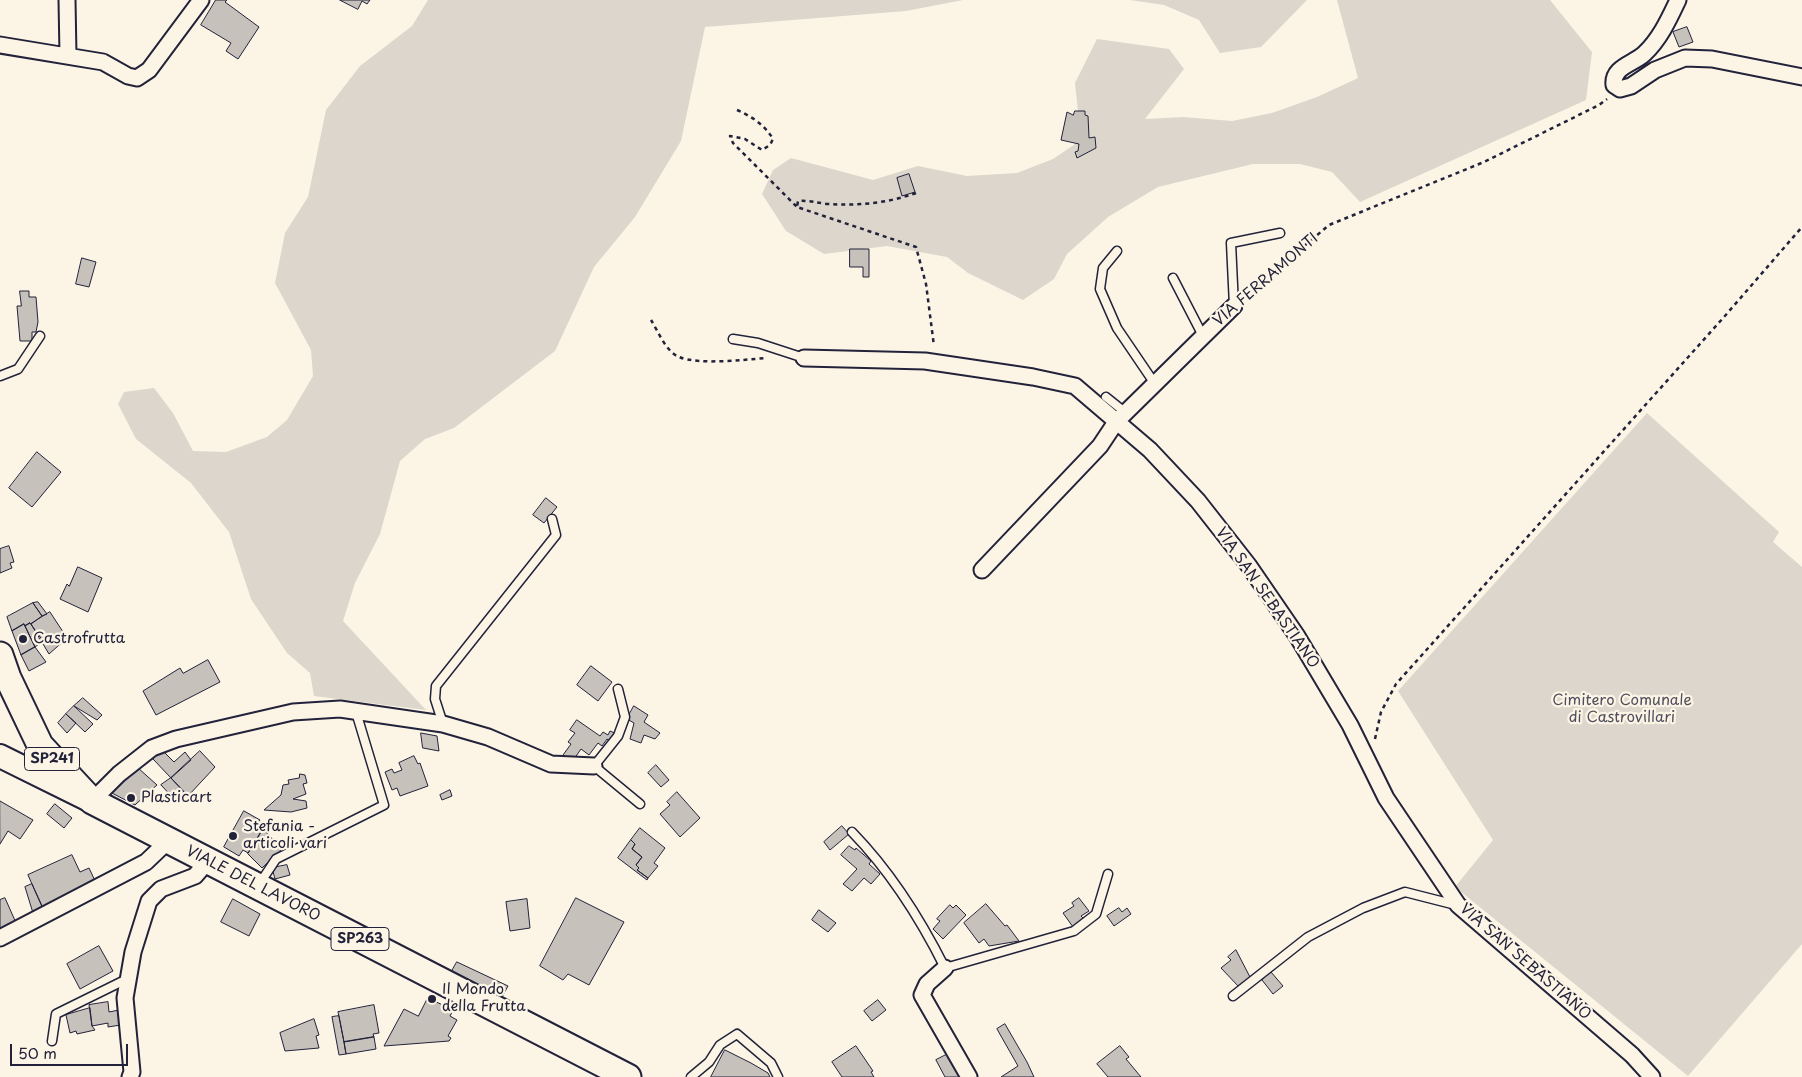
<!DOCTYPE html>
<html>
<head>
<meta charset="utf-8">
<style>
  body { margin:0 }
  #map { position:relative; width:1802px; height:1077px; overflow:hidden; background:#fcf5e5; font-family:"Playpen Sans",sans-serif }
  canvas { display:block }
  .scale { position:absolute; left:10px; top:1044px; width:118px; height:22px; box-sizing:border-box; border:2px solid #22223b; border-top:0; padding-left:6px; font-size:15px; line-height:18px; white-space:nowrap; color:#22223b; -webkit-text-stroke:4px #fcf5e5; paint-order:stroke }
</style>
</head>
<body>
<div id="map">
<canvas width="1802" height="1077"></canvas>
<div class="scale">50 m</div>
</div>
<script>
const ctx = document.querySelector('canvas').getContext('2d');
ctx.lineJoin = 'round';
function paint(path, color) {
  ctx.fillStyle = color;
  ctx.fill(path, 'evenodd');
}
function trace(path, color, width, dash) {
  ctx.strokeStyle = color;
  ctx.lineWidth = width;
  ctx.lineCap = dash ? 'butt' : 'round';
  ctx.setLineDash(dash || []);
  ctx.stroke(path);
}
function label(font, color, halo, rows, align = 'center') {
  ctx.font = font + ' "Playpen Sans",sans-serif';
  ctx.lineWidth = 4.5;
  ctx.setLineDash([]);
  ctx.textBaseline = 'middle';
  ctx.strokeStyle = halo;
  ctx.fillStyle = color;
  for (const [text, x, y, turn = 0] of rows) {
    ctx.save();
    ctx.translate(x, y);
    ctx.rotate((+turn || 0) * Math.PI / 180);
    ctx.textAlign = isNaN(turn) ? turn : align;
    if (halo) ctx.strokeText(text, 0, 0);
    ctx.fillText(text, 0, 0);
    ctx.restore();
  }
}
const green = new Path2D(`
  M428,0H963L906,11L705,27L681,141L635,217L594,267L555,351L454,428L425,439L400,461L380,534L355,583L343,621L426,710L314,696L310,673L287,653L251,599L229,532L191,483L136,439L118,404L124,392L154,388L173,413L193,451L226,452L267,437L287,420L313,376L311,350L275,283L285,233L308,197L326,110L360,66L412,26Z
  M1130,0H1307L1261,47L1220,53L1199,20L1164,5Z
  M1337,0H1550L1592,52L1586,100L1360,202L1332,172L1300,164H1253L1158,187L1108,217L1067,254L1054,279L1023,300L968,273L947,257L887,246L824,254L786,231L762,194L773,170L791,158L873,180L918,166L967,176L1017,173L1053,159L1081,140L1075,83L1097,39L1169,49L1184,69L1145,119L1183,117L1232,121L1272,113L1317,97L1358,78Z
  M1647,413L1779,532L1773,542L1802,567V944L1688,1076L1455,887L1493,840L1398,691Z`);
const building = new Path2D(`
  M216,0H227L225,2L259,27L238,59L226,51L231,43L201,25Z
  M340,0H370L367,4L362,1L358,9Z
  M1687,27L1693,42L1679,47L1673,32Z
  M1075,111H1085V115L1088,116L1089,138L1095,137L1096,148L1077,158L1075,152L1078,151L1079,144L1061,140L1067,112L1073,115Z
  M909,174L915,192L902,196L897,178Z
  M850,249H869V277H863V267H850Z
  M82,258L96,262L89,287L76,284Z
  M20,291H29V297H36L38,322L36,332H32V341H20L17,306H21Z
  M37,452L61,472L32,507L9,488Z
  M546,498L557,507L544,523L533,515Z
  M9,546L14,562L10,563L12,568L0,573V549Z
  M78,567L102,578L88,612L60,599L67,584L69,586Z
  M38,602L47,614L42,616L33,603Z
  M33,603L42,616L31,624L30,623L25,626L24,624L12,631L7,617Z
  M50,612L67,638L49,654L31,624Z
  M30,623L43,641L35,647L25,626Z
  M24,624L35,647L21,655L12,631Z
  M35,647L46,662L29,671L21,655Z
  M208,660L220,682L156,715L143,691L180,668L183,673Z
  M591,666L612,682L598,701L577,685Z
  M83,698L102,715L97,720L74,706Z
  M74,706L93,724L85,732L66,714Z
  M634,706L648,715L644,722L660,733L655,739L644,735L641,743L630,739L634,723L627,719Z
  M66,714L76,723L67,733L58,723Z
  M577,720L600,736L603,732L608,735L610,731L617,734L611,742L607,739L602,746L598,743L589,755L581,749L572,762L563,755L571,744L568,742L575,733L570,730Z
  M421,733L437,736L439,751L423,748Z
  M163,751L174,762L185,752L191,760L171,778L153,759Z
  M200,751L215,767L188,796L171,778Z
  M414,756L418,764L420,763L428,786L400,796L397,788L392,790L385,772L392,769L394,773L402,770L399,763Z
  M656,765L669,780L661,787L648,773Z
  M137,767L157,785L135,805L110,792Z
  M300,774L305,775L307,783L303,784L306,794L293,799L306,801L307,808L291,812L264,810L281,795L283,785L289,784L288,780L299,778Z
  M171,778L185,793L176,801L161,785Z
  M450,790L452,796L442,800L440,795Z
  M677,792L700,818L680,837L660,814L670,805L667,802Z
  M0,801L33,820L20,839L8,831L0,844Z
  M55,804L72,818L64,828L47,814Z
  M244,811L260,820L257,824L263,829L248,853L243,850L239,856L224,847Z
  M842,826L849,834L830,850L824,842Z
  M640,828L665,848L654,863L658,866L648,878L637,870L639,868L636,865L642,857L632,849L635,844L631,840Z
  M263,829L282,849L262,868L248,854Z
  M631,840L635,844L632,849L642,857L636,865L639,868L637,870L648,878L647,880L618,858Z
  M849,846L855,850L856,848L871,861L869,864L880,874L871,884L864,878L852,891L843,884L857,869L841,855Z
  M72,855L80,872L89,868L97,885L43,909L28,875Z
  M287,865L290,875L275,879L272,868Z
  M32,884L43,908L33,913L25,887Z
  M5,898L17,925L0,933V900Z
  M576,898L624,922L589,985L568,974L563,980L540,966Z
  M1079,898L1089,911L1081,916L1084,919L1073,927L1063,913L1074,906L1072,903Z
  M233,899L260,914L249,936L221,922Z
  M527,899L530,928L510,931L506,902Z
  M986,904L1005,926L1007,925L1019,941L989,946L984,939L979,943L964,923Z
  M950,905L953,908L956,905L966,915L943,939L933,929L940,921L937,919Z
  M1119,908L1122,912L1127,908L1131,914L1114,926L1107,916Z
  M819,910L836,923L828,932L812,920Z
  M99,946L113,971L80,989L67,964Z
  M1236,950L1250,977L1239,987L1221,968L1231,960L1228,957Z
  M457,962L508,986L502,997L452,971Z
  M1271,972L1283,986L1273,994L1262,980Z
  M428,998L453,1010L450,1016L457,1020L448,1036L451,1038L449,1041L384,1046L404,1009L418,1016Z
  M878,1000L886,1010L872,1021L864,1011Z
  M108,1002L109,1012L124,1009L127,1024L108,1027V1023L92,1026L89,1005Z
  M374,1005L379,1033L373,1034L374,1037L344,1042L338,1012Z
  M90,1008L92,1026L95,1030L77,1034L76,1031L70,1033L66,1015Z
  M339,1016L344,1042L346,1054L339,1055L332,1017Z
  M314,1019L319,1035L316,1036L319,1048L285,1051L280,1033Z
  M1005,1024L1027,1062L1034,1077H1001L1018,1066L997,1029Z
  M374,1037L376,1049L346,1054L344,1042Z
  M856,1046L873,1071L871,1072L874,1077H842L832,1062Z
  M1120,1046L1129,1057L1126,1059L1141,1077H1108L1097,1064Z
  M725,1050L751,1063L768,1073L770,1077H711Z
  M950,1053L962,1077H945L936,1060Z`);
const path = new Path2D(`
  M737,110C751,116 765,125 773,139L770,145L762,150L745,139L730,136L733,143L797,207
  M916,193C888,203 858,206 828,204C817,203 809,200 798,201L797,207L916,247L926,284L934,346
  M1244,297L1329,225L1484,162L1599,105L1607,99
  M651,320C658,331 666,352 679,357C699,365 743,360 765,358
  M1375,739L1381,712L1396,684L1724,317L1802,227`);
const service = new Path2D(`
  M1117,251L1103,268L1100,289L1117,328L1155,384
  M1173,278L1203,336
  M1234,306L1231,243L1280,233
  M733,339L758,343L804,358
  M0,376L18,369L40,336
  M1106,397L1126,413
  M618,689L625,717L618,736L594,766L640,804
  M443,724L435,699L436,686L556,535L552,519
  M852,832C891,872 920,918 945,968L1074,931L1096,914L1108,874
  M260,883L276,859L384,805L356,712
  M1233,996L1308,937L1363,908L1405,892L1456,905
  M52,1041L56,1014L129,978
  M691,1077L709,1062L720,1045L737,1034L771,1063L778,1077`);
const minor = new Path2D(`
  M67,0L68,55
  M1678,0C1669,19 1660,39 1644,54C1633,64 1612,67 1614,85L1620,89L1631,86L1655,70L1685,58L1712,59L1802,77
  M0,45L103,62L128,76L137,78L149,70L201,0
  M804,358L925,361L1033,377L1075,386L1150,450L1198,501L1249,566L1297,636L1350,725L1386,798L1458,905L1632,1055L1652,1077
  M982,570L1100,446L1116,422L1234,306
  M92,801L119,774L152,748L176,739L293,712L340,709L443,724L488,737L551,764L594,766
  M0,938L146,862L168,841
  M945,968L927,984L922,995L969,1077
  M130,1077L132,1072L125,998L133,952L149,901L161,889L195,876L208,861`);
const secondary = new Path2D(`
  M0,756L89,800`);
const primary = new Path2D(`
  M0,655L8,678L40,745L92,801L628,1077`);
const markers = [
  [23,639,5,"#22223b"],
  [131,798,5,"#22223b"],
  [233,836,5,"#22223b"],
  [432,999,5,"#22223b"]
];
const shields = [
  [52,759,55],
  [360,939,58]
];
const shieldNames = [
  ["SP241",52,759],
  ["SP263",360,939]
];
const streetNames = [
  ["VIA FERRAMONTI",1266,280,-41],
  ["VIA SAN SEBASTIANO",1267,598,55],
  ["VIALE DEL LAVORO",253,884,27],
  ["VIA SAN SEBASTIANO",1525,962,41]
];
const poiNames = [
  ["Castrofrutta",33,639],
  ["Plasticart",141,798],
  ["Stefania -",243,827],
  ["articoli vari",243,844],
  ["Il Mondo",442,990],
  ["della Frutta",442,1007]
];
const parkNames = [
  ["Cimitero Comunale",1622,701],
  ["di Castrovillari",1622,718]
];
paint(green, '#dcd6cc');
paint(building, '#c6c1bb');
trace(building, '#22223b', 1);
trace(service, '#22223b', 11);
trace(minor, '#22223b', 19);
trace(secondary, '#22223b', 26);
trace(primary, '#22223b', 29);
trace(path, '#22223b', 2.5, [4, 4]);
trace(service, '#fcf5e5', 8);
trace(minor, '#fcf5e5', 15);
trace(secondary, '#fcf5e5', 22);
trace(primary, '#fcf5e5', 25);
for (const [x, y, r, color] of markers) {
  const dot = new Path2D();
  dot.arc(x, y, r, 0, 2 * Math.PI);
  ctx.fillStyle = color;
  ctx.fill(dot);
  trace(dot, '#fcf5e5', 2);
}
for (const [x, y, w] of shields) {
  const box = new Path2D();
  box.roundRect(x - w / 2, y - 11.5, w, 23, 4);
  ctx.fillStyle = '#fcf5e5';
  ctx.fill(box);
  trace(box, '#22223b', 1);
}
label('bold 14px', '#22223b', null, shieldNames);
label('15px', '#22223b', '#fcf5e5', streetNames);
label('15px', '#22223b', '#fcf5e5', poiNames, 'left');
label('15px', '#504f5f', '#fcf5e5', parkNames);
</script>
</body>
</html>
